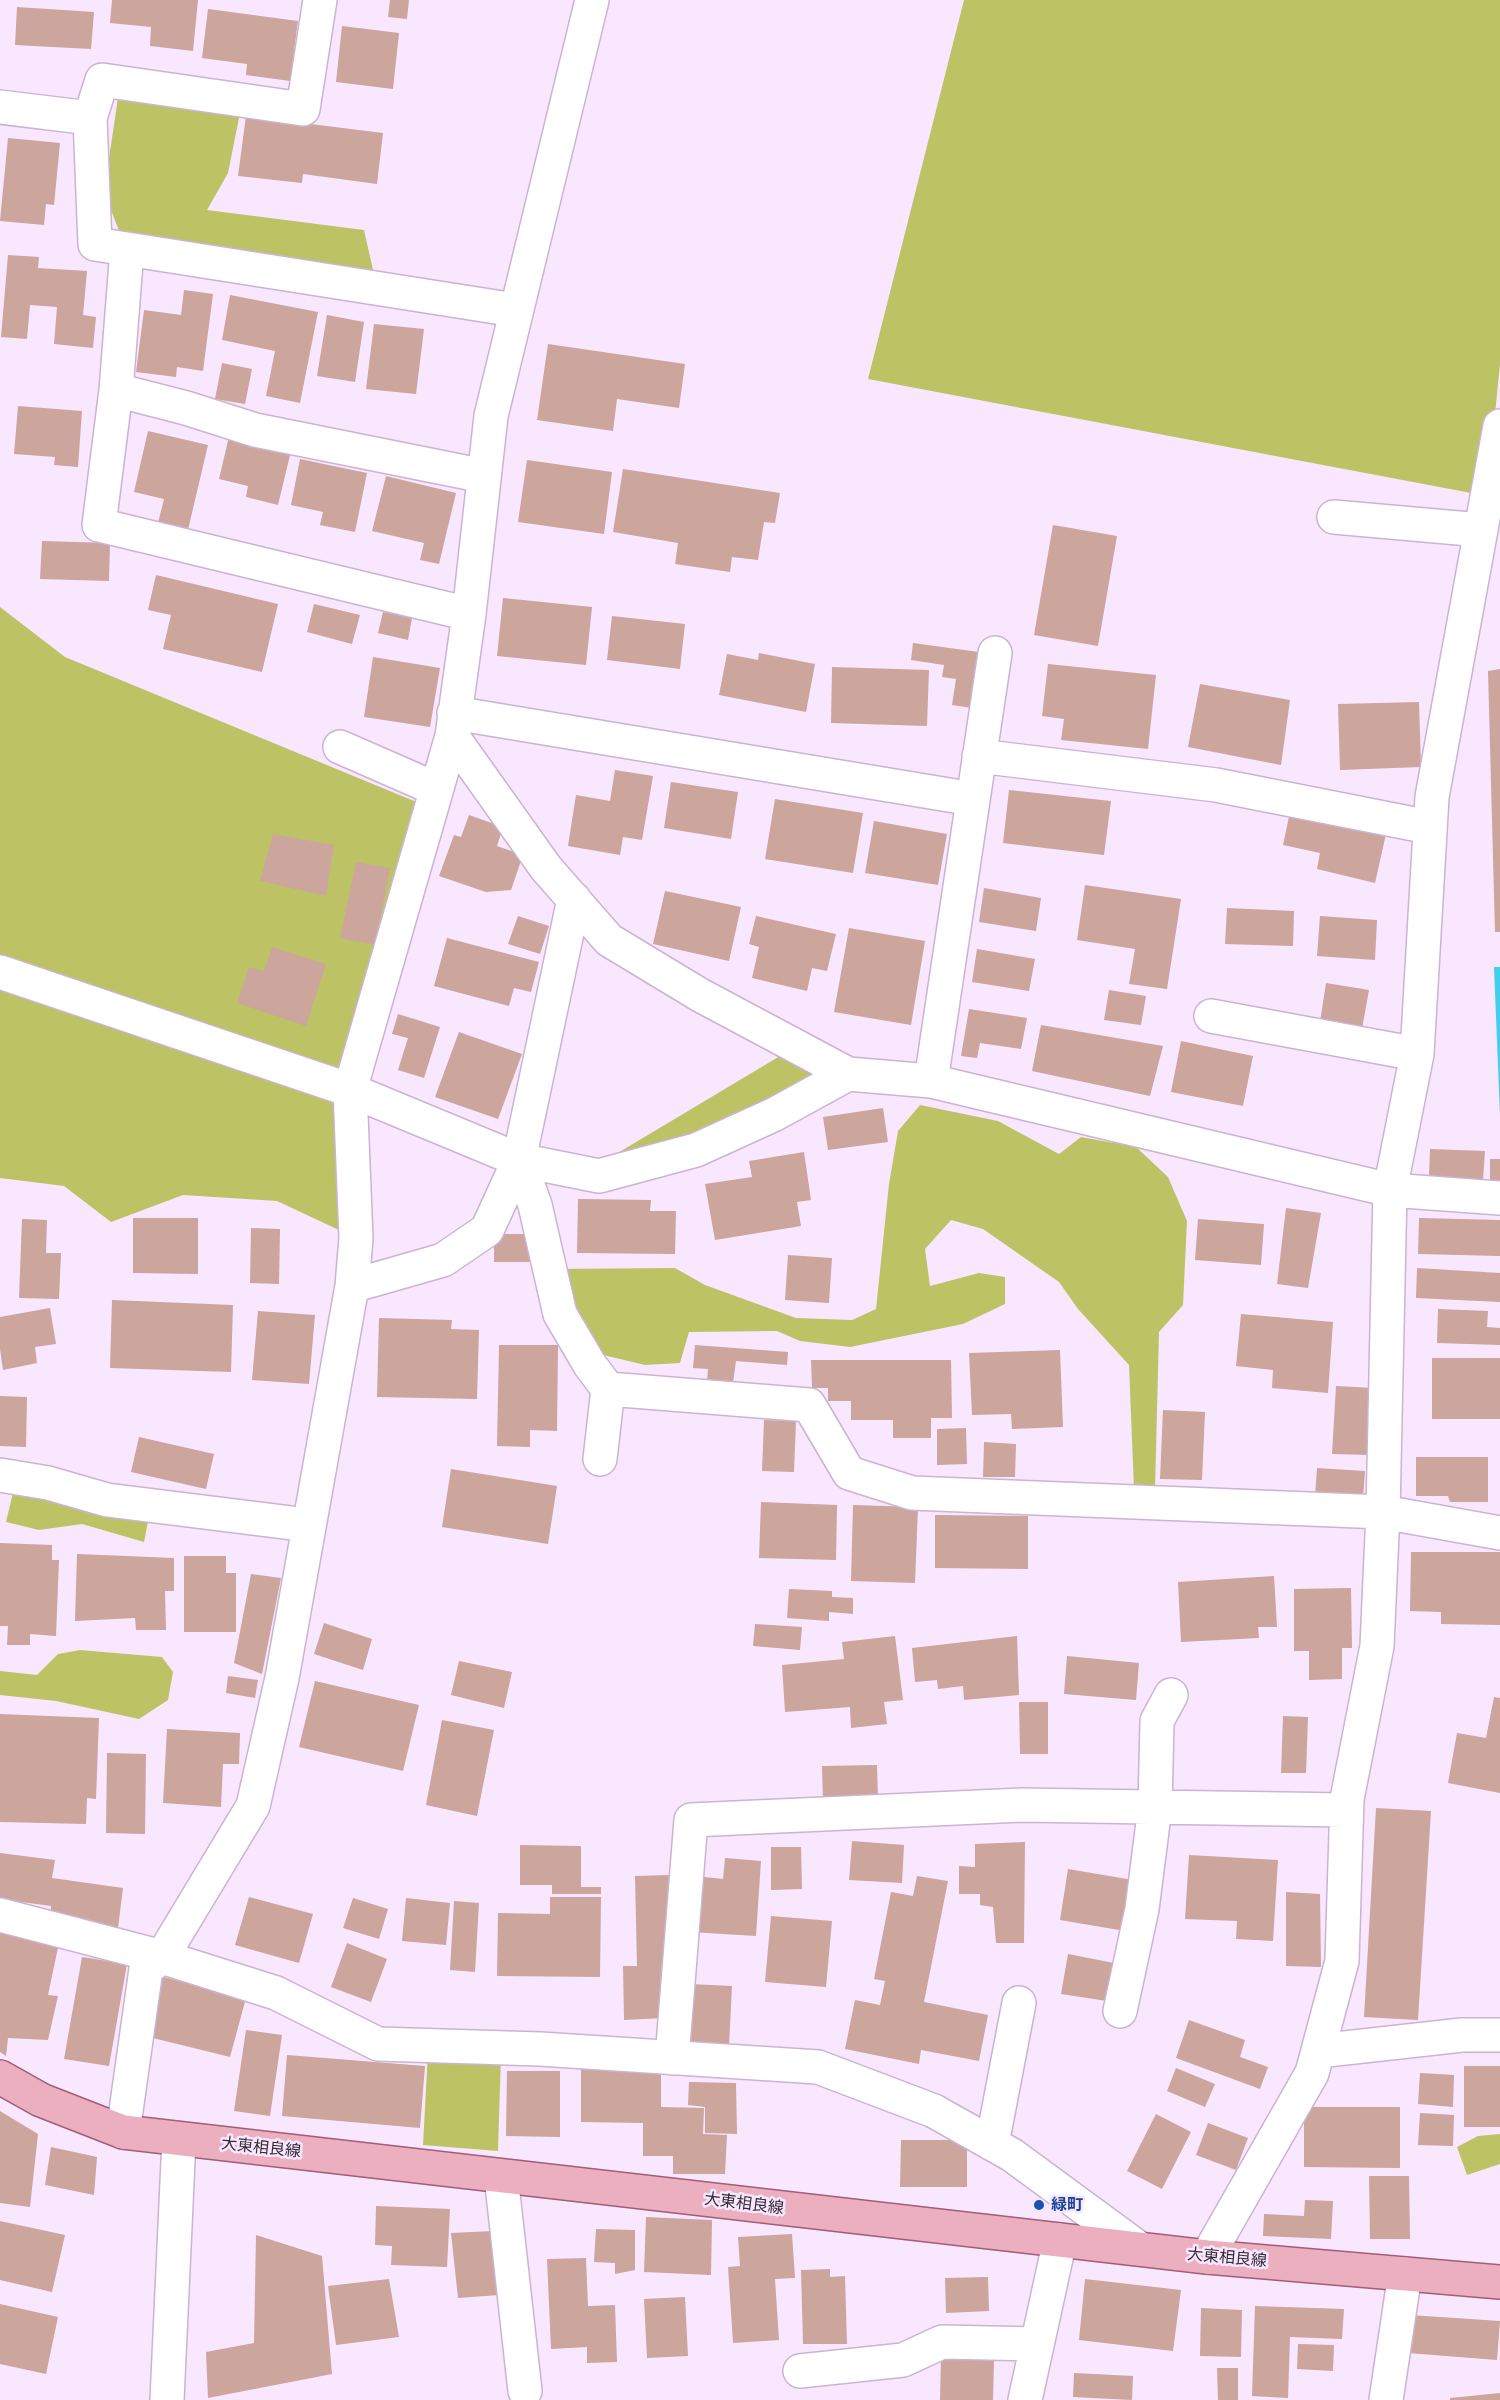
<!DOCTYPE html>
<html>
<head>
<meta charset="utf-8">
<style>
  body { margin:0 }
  canvas { display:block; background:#f9e6ff }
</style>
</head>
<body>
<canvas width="1500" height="2400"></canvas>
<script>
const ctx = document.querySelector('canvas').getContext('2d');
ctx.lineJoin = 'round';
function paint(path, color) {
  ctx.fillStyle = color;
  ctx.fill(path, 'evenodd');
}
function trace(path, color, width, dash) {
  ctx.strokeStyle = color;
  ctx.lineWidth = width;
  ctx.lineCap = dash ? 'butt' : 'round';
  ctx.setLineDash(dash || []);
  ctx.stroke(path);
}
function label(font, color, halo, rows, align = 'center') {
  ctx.font = font + ' "Noto Sans","Noto Sans JP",sans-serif';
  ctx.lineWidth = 5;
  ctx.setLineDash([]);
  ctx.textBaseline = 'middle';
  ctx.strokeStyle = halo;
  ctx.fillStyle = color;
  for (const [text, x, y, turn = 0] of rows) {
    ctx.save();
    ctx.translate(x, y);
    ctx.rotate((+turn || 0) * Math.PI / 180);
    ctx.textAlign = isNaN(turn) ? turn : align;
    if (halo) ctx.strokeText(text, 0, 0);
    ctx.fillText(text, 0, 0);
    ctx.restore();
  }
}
const green = new Path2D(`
  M964,0H1500V364L1487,496L868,379Z
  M119,91L241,108L228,173L207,210L364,230L373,270L123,241L104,192Z
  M0,607L65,657L431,808L339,1087L356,1238L277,1201L183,1195L111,1222L64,1186L0,1178Z
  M790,1050L834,1074L695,1144L596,1166Z
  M920,1105L998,1121L1059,1154L1081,1137L1136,1147L1168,1177L1187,1221L1183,1305L1159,1332L1155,1489H1134L1129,1365L1078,1309L1059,1282L983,1229L951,1220L925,1249L930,1286L979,1273L1005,1277V1304L963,1324L850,1347L800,1341L777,1331L689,1332L680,1363L645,1365L595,1353L550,1269L675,1268L705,1285L796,1318L852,1320L876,1309L889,1184L898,1131Z
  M15,1484L149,1516L144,1542L82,1524L39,1530L6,1522Z
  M80,1650L162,1657L173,1672L168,1700L139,1719L56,1701L0,1695V1671L37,1675L58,1654Z
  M428,2053L501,2055L498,2151L423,2145Z
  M1500,2134V2164L1467,2175L1457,2147L1478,2136Z`);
const water = new Path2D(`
  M1494,967H1500V1115Z`);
const building = new Path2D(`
  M112,0H198L193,51L150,46L151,27L110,23Z
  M390,0H409L407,19L388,17Z
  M17,7L94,12L91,49L15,45Z
  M208,9L298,21L290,81L246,75L247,64L202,58Z
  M342,26L399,33L393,89L336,82Z
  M246,116L383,133L377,184L303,174L302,183L238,176Z
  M8,138L60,143L54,205L46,204L44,225L0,221Z
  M8,255L39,257L38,268L87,271L83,315L96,317L93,348L54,344L57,307L30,305L27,339L1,337Z
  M184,290L213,294L203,371L177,367L176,377L136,372L144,310L181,315Z
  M230,295L318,312L300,403L266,396L275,351L222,340Z
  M327,315L364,322L355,382L317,376Z
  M374,324L424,329L416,394L366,389Z
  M548,344L685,364L679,408L617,399L613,431L537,420Z
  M222,363L252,369L245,404L215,399Z
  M18,406L82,411L78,467L54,465L55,457L14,454Z
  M148,431L208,445L187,534L157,527L164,499L134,492Z
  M230,432L292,447L278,505L246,497L248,486L219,479Z
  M300,459L367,473L355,532L320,525L323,512L291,505Z
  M527,460L612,472L604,534L518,522Z
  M623,469L780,493L775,523L764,522L758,560L732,557L730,572L675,564L678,543L613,532Z
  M386,476L456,493L439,564L420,560L424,543L372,531Z
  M1053,525L1117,536L1098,646L1034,635Z
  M42,541L110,543L109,581L40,579Z
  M156,575L278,604L262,672L163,649L171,615L148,610Z
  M503,598L592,607L586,665L497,656Z
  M314,604L360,615L352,644L307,632Z
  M383,612L412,618L408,640L378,633Z
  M612,616L685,624L680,669L607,660Z
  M913,643L979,652L972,708L952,705L956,679L942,677L944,665L911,660Z
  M759,653L815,664L806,712L719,695L727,654L758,660Z
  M373,657L440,668L430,727L364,717Z
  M1048,664L1156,675L1148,749L1061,740L1064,719L1042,716Z
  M832,667L929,670L927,726L831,723Z
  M1500,669V932H1495L1488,671Z
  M1200,684L1290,700L1281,765L1188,747Z
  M1419,702L1421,767L1340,770L1338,704Z
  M615,770L653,776L642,840L623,837L620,855L568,846L576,795L610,801Z
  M671,782L738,792L731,839L664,828Z
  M1009,790L1111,801L1104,855L1003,843Z
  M775,799L863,813L853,873L765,859Z
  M1290,812L1386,834L1375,883L1317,869L1320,853L1283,845Z
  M469,815L503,827L497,846L523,855L511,890L486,892L439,876L454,835L461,837Z
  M874,821L947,834L938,885L865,873Z
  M273,834L334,845L326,896L260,881Z
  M356,862L390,868L375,945L340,938Z
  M1085,885L1181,899L1167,989L1129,984L1135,949L1077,940Z
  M984,888L1041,898L1036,931L979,922Z
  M665,891L741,907L729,961L653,944Z
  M1227,908L1294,911L1293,946L1225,944Z
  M518,916L549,926L540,954L508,944Z
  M756,916L836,934L827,971L812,968L807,991L752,978L759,947L749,944Z
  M1320,916L1377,920L1375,960L1317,956Z
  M849,928L925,941L911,1025L834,1012Z
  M447,938L539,962L531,992L514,988L509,1006L434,986Z
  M272,947L326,964L306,1026L237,1003L249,967L264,971Z
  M977,949L1035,959L1029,991L972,982Z
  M1326,983L1369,990L1362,1029L1320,1022Z
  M1109,990L1146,996L1141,1025L1104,1020Z
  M969,1009L1027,1018L1021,1049L980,1043L977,1058L961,1056Z
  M398,1014L440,1027L424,1078L398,1070L408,1038L392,1034Z
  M1041,1025L1163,1046L1150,1096L1032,1071Z
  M459,1032L522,1054L498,1119L435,1097Z
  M1181,1041L1253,1056L1243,1106L1171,1092Z
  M883,1108L888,1142L828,1150L823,1117Z
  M1430,1149L1485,1151L1483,1180L1429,1177Z
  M804,1152L811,1200L797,1202L801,1226L715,1240L705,1184L752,1177L749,1161Z
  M1490,1159H1500V1184H1490Z
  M578,1199L651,1200L650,1211H676L675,1254L577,1253Z
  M1286,1208L1321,1213L1308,1288L1277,1284Z
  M133,1218H198V1274L133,1273Z
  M1419,1218L1500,1220V1256L1418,1254Z
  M22,1219L47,1220L46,1253H61L59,1299L19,1298Z
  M1198,1219L1264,1224L1261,1265L1195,1260Z
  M251,1228L280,1229L279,1284L250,1283Z
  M494,1234H532V1262H494Z
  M788,1255L832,1258L829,1303L785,1300Z
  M1417,1268L1500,1273V1302L1416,1298Z
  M112,1300L233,1305L231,1372L110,1368Z
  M50,1308L56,1344L35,1347L37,1363L3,1370L0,1349V1317Z
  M1438,1309L1488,1311L1487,1327L1500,1328V1345L1437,1343Z
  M258,1311L315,1315L309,1384L252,1380Z
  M1241,1314L1333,1322L1328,1393L1272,1388L1273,1370L1236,1366Z
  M379,1318L452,1320L451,1329L479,1330L477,1399L377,1397Z
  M499,1345H558L557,1431L530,1430V1447L497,1446Z
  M695,1345L788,1352L787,1365L736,1361L733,1383L707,1381L708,1369L693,1368Z
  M1060,1350L1063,1427L1012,1429L1011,1414L972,1415L969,1353Z
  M1432,1358H1500V1419H1432Z
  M811,1360H951L952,1418H931V1438H893V1420H851V1401H828V1388H812Z
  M1336,1386L1373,1388L1369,1455L1332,1454Z
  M0,1396L27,1397L26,1447L0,1446Z
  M1163,1410L1205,1412L1202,1480L1160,1479Z
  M764,1420L796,1421L794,1472L762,1471Z
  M966,1428L967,1464L937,1465V1429Z
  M139,1437L214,1454L206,1489L131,1472Z
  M984,1442L1016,1444L1015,1477H983Z
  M1416,1457H1488V1502H1450L1448,1496H1416Z
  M1317,1468L1365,1471L1363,1499L1315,1497Z
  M451,1469L557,1486L548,1544L442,1527Z
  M761,1502L837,1505L836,1560L759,1558Z
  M853,1505L918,1507L915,1583L851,1581Z
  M935,1515L1028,1516V1569L935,1568Z
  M0,1543L52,1545V1560H59L56,1636L30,1634V1645H7L8,1626H0Z
  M1411,1552H1500V1625L1441,1624V1612L1410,1611Z
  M77,1554L174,1558V1591H165L166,1630H136L135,1618L75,1621Z
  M184,1556H226V1573H236V1632H184Z
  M251,1574L281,1578L262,1674L234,1663Z
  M1274,1576L1277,1627H1258L1259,1638L1181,1642L1178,1582Z
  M1351,1588L1352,1648H1342V1679L1309,1680V1651H1294V1589Z
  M789,1589L832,1591V1597L853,1598V1614L829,1612V1621L787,1618Z
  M324,1623L372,1639L363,1670L314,1654Z
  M755,1624L802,1627L800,1650L753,1646Z
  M895,1636L903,1700L884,1702L887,1724L851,1728L850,1707L785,1712L782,1665L844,1659L842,1642Z
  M1017,1636L1019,1695L964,1700L963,1686L938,1689L937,1680L915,1682L912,1648Z
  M1067,1656L1139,1663L1136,1700L1064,1694Z
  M459,1661L512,1672L504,1708L451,1695Z
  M228,1676L258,1680L255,1698L226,1693Z
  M315,1681L419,1705L403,1771L299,1747Z
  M1494,1697L1500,1698V1793L1448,1783L1457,1733L1486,1738Z
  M1019,1702H1048V1754H1020Z
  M0,1714L99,1718L96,1799L87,1798L86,1824L0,1822Z
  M1283,1716L1308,1717L1306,1773H1281Z
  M442,1720L494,1730L477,1816L426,1805Z
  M167,1729L240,1733L239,1764H223L221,1807L163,1803Z
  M107,1753L146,1754L145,1834L106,1833Z
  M877,1765L878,1801L823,1802L822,1766Z
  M1376,1808L1431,1811L1418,2020L1364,2017Z
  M852,1841L904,1845L902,1883L849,1880Z
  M1025,1842L1024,1943H996L993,1907L980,1905V1894H959V1866L975,1867V1844Z
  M520,1845L581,1846V1887H601V1894H552V1885H520Z
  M771,1847H801L802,1889L771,1890Z
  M0,1853L55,1860L52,1878L123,1888L118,1928L50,1919L51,1906L0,1899Z
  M1189,1855L1278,1860L1273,1941L1236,1939L1237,1921L1185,1919Z
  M725,1858L761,1861L756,1936L690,1932L695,1876L723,1879Z
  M1068,1869L1133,1880L1125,1931L1060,1920Z
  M670,1875L665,2018L624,2020L623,1966H637L635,1876Z
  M917,1876L948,1881L924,2002L988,2015L979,2061L921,2050L919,2064L845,2049L855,2000L880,2005L885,1981L874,1979L891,1892L913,1896Z
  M1286,1892L1320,1894L1321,1967L1286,1966Z
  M249,1897L313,1914L299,1963L235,1945Z
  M550,1897H601L600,1977L497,1976L498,1913L550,1914Z
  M353,1898L388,1909L379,1939L343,1928Z
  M406,1898L450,1903L446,1945L402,1941Z
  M454,1901L479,1903L475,1972L450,1970Z
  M771,1916L832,1921L826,1987L765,1982Z
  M0,1931L59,1943L48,1995L58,1996L48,2040L8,2038L6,2056L0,2052Z
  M347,1943L387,1959L371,2002L331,1987Z
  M1068,1954L1114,1963L1107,2001L1061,1994Z
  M82,1957L127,1964L109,2066L64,2059Z
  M156,1975L246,1998L230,2057L141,2035Z
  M690,1984L732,1986L729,2046L687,2044Z
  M1189,2020L1245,2040L1240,2057L1268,2067L1260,2089L1176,2058Z
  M246,2030L282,2035L270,2116L234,2111Z
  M287,2055L425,2066L420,2128L282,2116Z
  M1464,2066H1500V2127H1464Z
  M1176,2068L1215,2084L1205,2107L1167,2091Z
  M581,2069L661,2070V2107L704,2108L703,2134L727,2135L725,2174H673V2156H643V2123L581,2122Z
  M507,2071H560V2137L506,2136Z
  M1420,2073L1454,2075L1453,2107L1418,2104Z
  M689,2082L736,2083L737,2134L705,2133V2107L688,2105Z
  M1304,2107H1400V2168L1304,2167Z
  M0,2111L38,2134L30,2207L0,2203Z
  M1420,2113L1454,2115L1453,2146L1418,2145Z
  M1156,2114L1191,2132L1162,2189L1127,2171Z
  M1208,2123L1248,2138L1236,2170L1196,2155Z
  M901,2140H967V2187H900Z
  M51,2147L97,2157L94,2195L45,2185Z
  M1369,2176H1409L1410,2239H1370Z
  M1305,2200L1333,2201L1331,2239L1263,2236L1264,2214L1304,2216Z
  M376,2206L450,2209L447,2267L391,2265L392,2246L375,2245Z
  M646,2217L712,2220L711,2275L644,2272Z
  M0,2221L65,2235L52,2292L0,2280Z
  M596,2229L635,2230V2270L615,2274V2263L594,2262Z
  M493,2231L499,2295L458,2298L451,2233Z
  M792,2234L795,2278L775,2279L779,2340L733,2343L728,2267L740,2266L738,2237Z
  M256,2235L322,2256L332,2374L208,2398L206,2352L254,2343Z
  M586,2258L588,2306L615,2305L617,2362L587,2363V2347L551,2349L547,2259Z
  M830,2269V2277L845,2276L847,2344H803L801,2270Z
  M988,2277L989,2311L946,2313L945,2278Z
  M389,2279L399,2337L336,2345L328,2286Z
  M1085,2279L1181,2290L1173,2351L1079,2340Z
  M685,2297L688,2356L647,2358L644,2299Z
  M0,2304L58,2317L46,2374L0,2364Z
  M1255,2306L1344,2309L1342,2339L1290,2337L1288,2398L1252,2396Z
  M1201,2308L1242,2310L1241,2357L1200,2356Z
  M1410,2315L1500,2321L1497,2360L1408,2353Z
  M1298,2344L1334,2345L1333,2371L1297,2369Z
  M941,2355L994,2358L993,2400H940Z
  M1217,2368H1238V2400H1218Z
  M1074,2373L1133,2376L1132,2400L1073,2397Z
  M1500,2393V2400H1450V2398Z`);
const minor = new Path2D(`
  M0,107L90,118L95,244L515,310
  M90,118L102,80L303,109L320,0
  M127,250L116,390L99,525L469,614
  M116,390L186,408L255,430L484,476
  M1334,517L1481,530
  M454,713L973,799
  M452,736L546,868L609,940L700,995L848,1074
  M340,747L436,789
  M979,756L1216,785L1429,827
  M0,972L350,1090L519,1160L599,1176L696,1150L775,1114L848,1074L931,1081L1390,1190L1500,1198
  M1211,1016L1417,1054
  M931,1081L995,653
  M519,1160L535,1205L560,1314L590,1365L608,1389L809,1405L849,1473L912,1493L1383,1512L1500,1533
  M352,1286L443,1260L487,1230L519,1160L574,899
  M600,1459L608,1389
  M0,1475L48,1483L107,1500L308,1525
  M0,1915L162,1957L276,1993L378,2044L540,2049L818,2067L934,2111L1012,2155L1140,2249
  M1120,2011L1142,1909L1155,1807L1157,1721L1171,1695
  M1318,2051L1462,2035H1500
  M672,2058L691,1820L1022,1805L1346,1810
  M123,2132L146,1969L162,1957L253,1806L282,1678L352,1286L356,1238L350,1090L452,736L469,614L491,416L592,0
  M992,2144L1019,2003
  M501,2176L525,2391
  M1207,2257L1312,2073L1342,1961L1347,1799L1377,1646L1383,1512L1390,1190L1417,1054L1432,797L1500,426
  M800,2371L903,2360L942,2342L1037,2344
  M167,2400L179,2139
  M1025,2400L1060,2240
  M1386,2400L1405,2274`);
const major = new Path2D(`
  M0,2077L41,2100L123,2132L1207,2257L1500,2282`);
const markers = [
  [1039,2205,6,"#1a4fb4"]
];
const streetNames = [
  ["大東相良線",261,2148,6],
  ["大東相良線",744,2204,7],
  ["大東相良線",1227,2258,5]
];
const transitNames = [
  ["緑町",1051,2205]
];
paint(green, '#bdc365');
paint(water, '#43cdee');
paint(building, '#cca59c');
trace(minor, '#cbb4d2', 36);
trace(major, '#a25e74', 36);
trace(minor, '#fff', 33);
trace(major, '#ebafbf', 33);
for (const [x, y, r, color] of markers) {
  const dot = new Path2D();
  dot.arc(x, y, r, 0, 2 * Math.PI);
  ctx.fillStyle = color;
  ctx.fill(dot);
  trace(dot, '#f9e6ff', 2);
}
label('16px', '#352c38', '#f9e6ff', streetNames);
label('bold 16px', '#164399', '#f9e6ff', transitNames, 'left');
</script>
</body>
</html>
